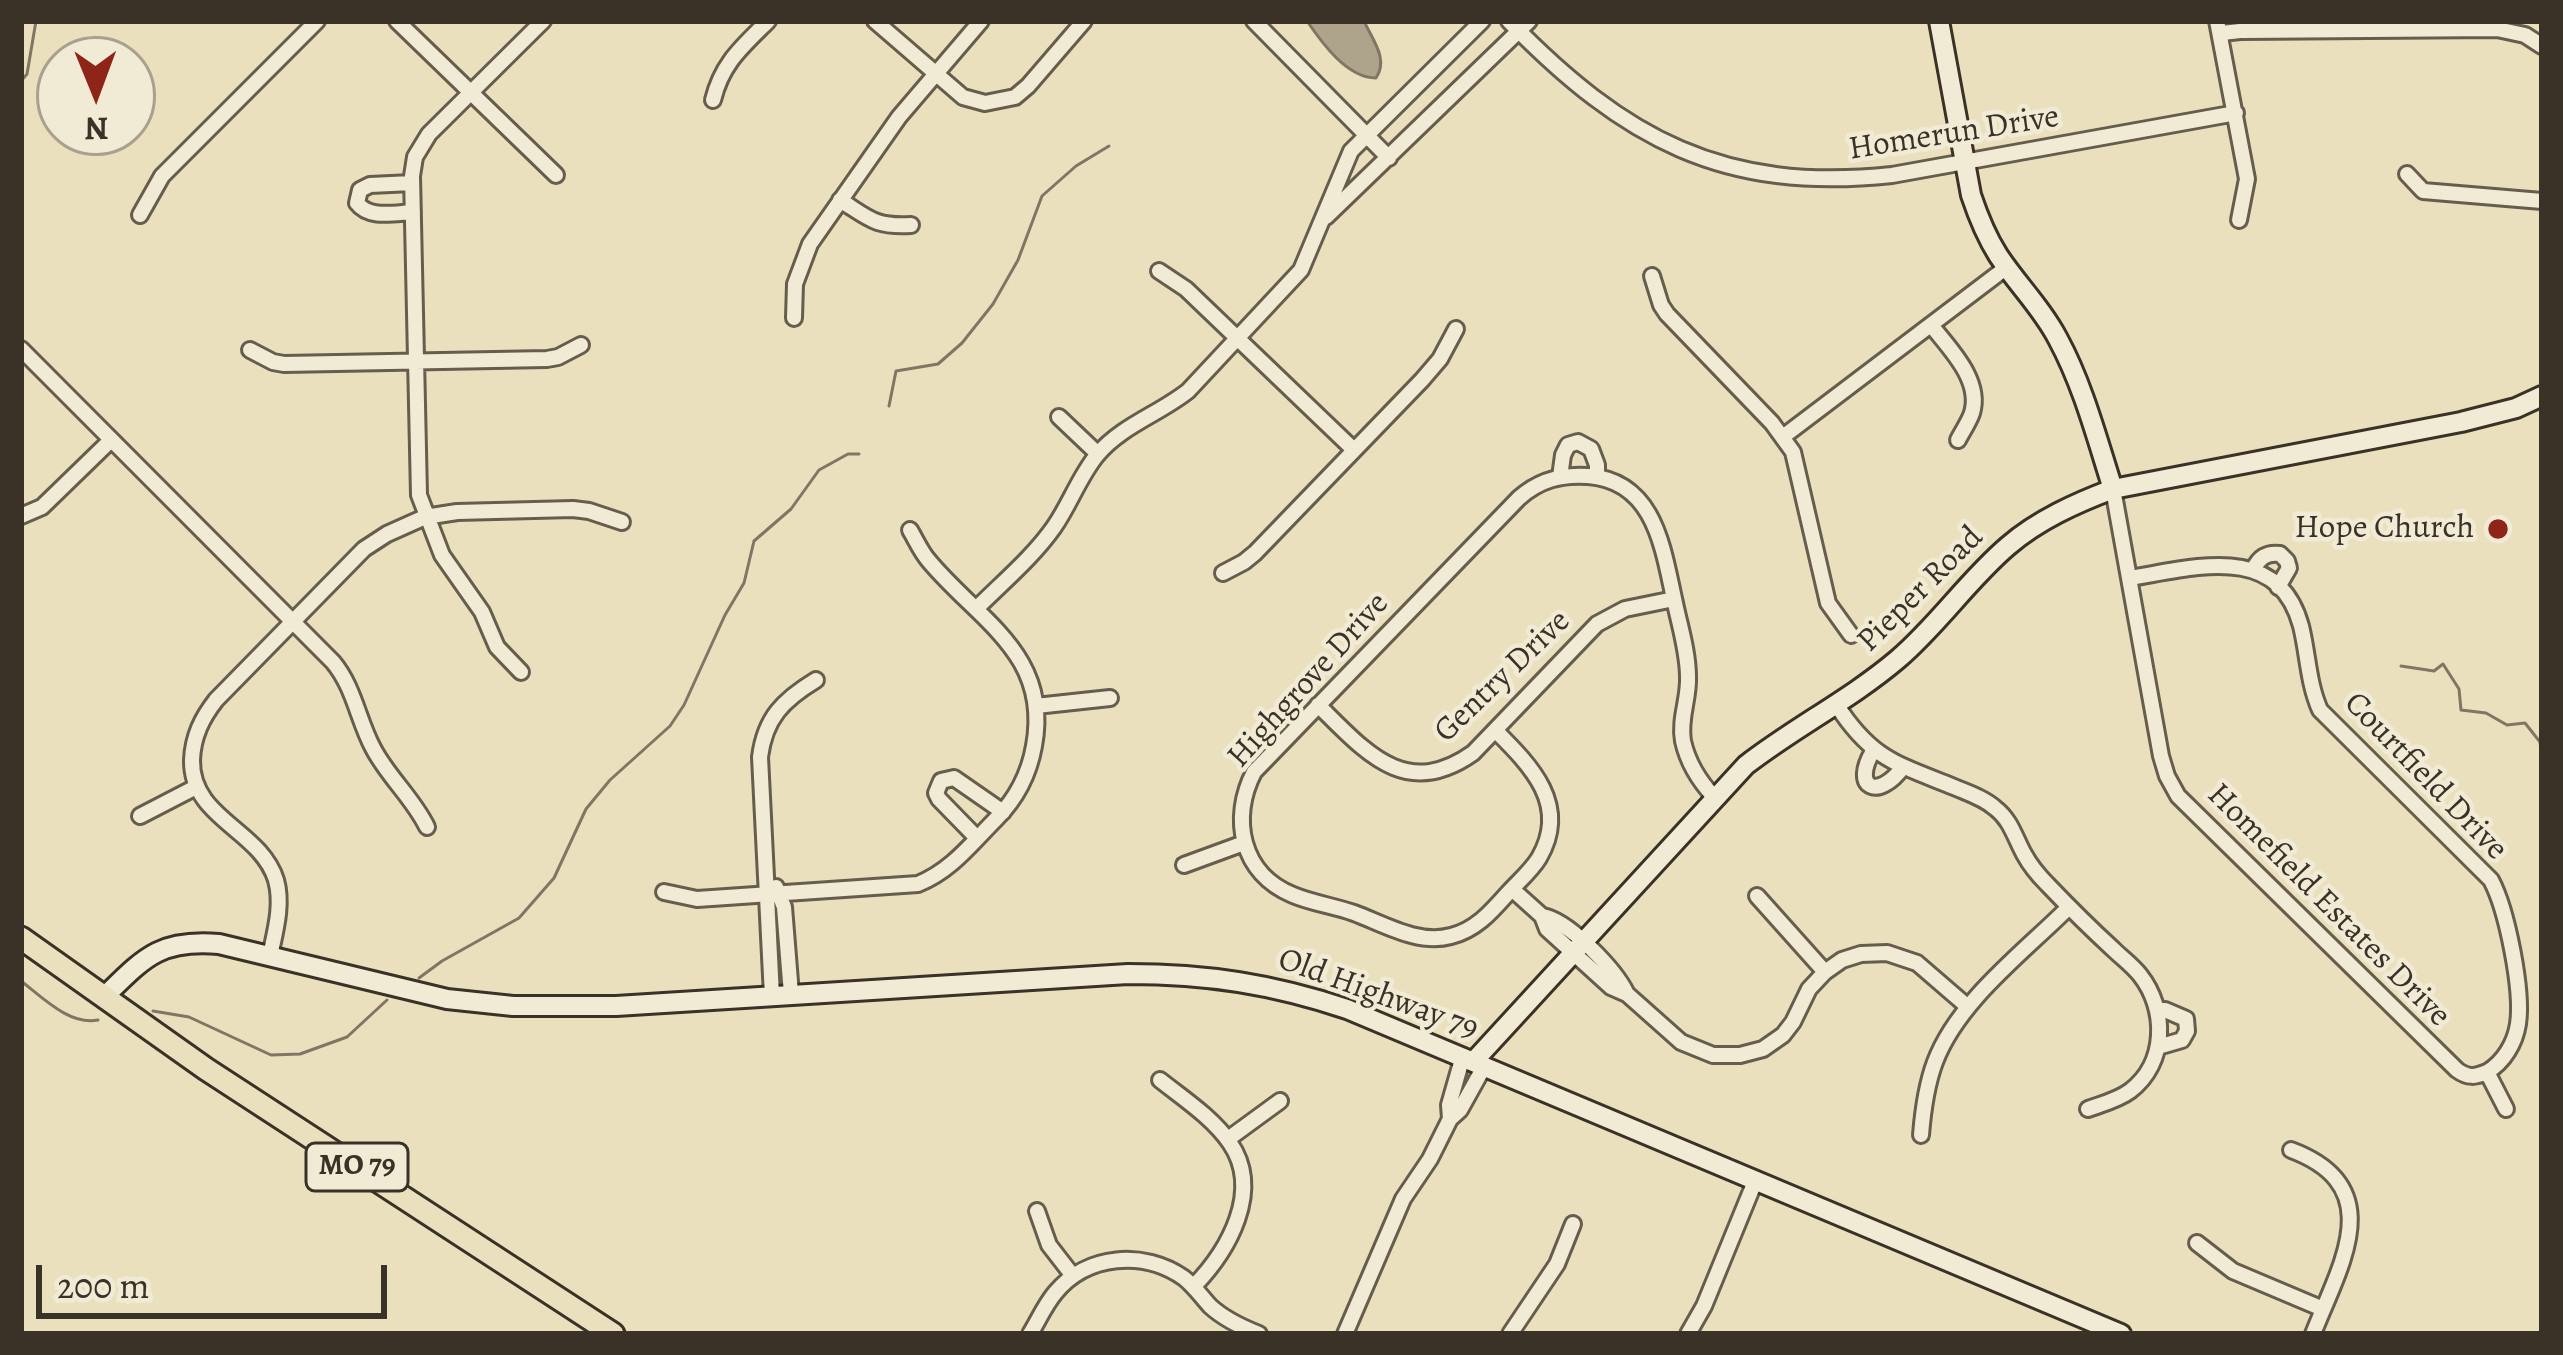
<!DOCTYPE html>
<html>
<head>
<meta charset="utf-8">
<style>
  body { margin:0 }
  #map { position:relative; width:2563px; height:1355px; overflow:hidden; background:#eae0be; font-family:Alegreya,serif }
  canvas { display:block }
  .frame { position:absolute; inset:0; border:24px solid #3a3127; pointer-events:none }
  .north { position:absolute; left:36px; top:36px; width:120px; height:120px; box-sizing:border-box; background:#f1ebd5; border:3px solid #a8a18f; border-radius:50%; rotate:179deg; font-size:33px; font-weight:700; line-height:48px; text-align:center; color:#3a3127 }
  .north::after { content:''; display:block; margin:auto; width:42px; height:54px; background:#8f2418; clip-path:polygon(50% 0,100% 100%,50% 72%,0 100%) }
  .scale { position:absolute; left:36px; top:1265px; width:351px; height:54px; box-sizing:border-box; border:6px solid #3a3127; border-top:0; padding-left:15px; font-size:36px; line-height:42px; white-space:nowrap; color:#3a3127; -webkit-text-stroke:9px #f1ebd5; paint-order:stroke }
</style>
</head>
<body>
<div id="map">
<canvas width="2563" height="1355"></canvas>
<div class="frame"></div>
<div class="north">N</div>
<div class="scale">200 m</div>
</div>
<script>
const ctx = document.querySelector('canvas').getContext('2d');
ctx.lineJoin = 'round';
function paint(path, color) {
  ctx.fillStyle = color;
  ctx.fill(path, 'evenodd');
}
function trace(path, color, width, dash) {
  ctx.strokeStyle = color;
  ctx.lineWidth = width;
  ctx.lineCap = dash ? 'butt' : 'round';
  ctx.setLineDash(dash || []);
  ctx.stroke(path);
}
function label(font, color, halo, rows, align = 'center') {
  ctx.font = font + ' Alegreya,serif';
  ctx.lineWidth = 9;
  ctx.setLineDash([]);
  ctx.textBaseline = 'middle';
  ctx.strokeStyle = halo;
  ctx.fillStyle = color;
  for (const [text, x, y, turn = 0] of rows) {
    ctx.save();
    ctx.translate(x, y);
    ctx.rotate((+turn || 0) * Math.PI / 180);
    ctx.textAlign = isNaN(turn) ? turn : align;
    if (halo) ctx.strokeText(text, 0, 0);
    ctx.fillText(text, 0, 0);
    ctx.restore();
  }
}
const water = new Path2D(`
  M1307,21H1364C1372,39 1389,59 1376,78C1347,78 1322,43 1307,21Z`);
const stream = new Path2D(`
  M21,81L27,74L36,21
  M889,406L896,371L938,364L962,343L993,304L1018,260L1042,196L1076,166L1109,146
  M2401,666L2434,671L2443,664L2459,689L2461,710L2486,713L2507,725L2525,723L2540,742
  M2542,736L2540,742L2542,757
  M419,978L442,961L519,918L554,878L586,809L610,780L670,726L684,705L725,615L744,583L754,541L791,509L819,470L848,454H859
  M21,981C42,997 70,1026 98,1020
  M153,1011L189,1017L271,1055L300,1054L347,1037L387,1000`);
const street = new Path2D(`
  M397,21L556,175
  M875,21L963,97L985,103L1015,97L1028,86L1084,21
  M1254,21L1389,158
  M1509,21C1624,139 1723,193 1892,175L2236,113
  M2217,21L2247,179L2239,220
  M2222,33L2240,31L2497,29L2525,35L2542,46
  M713,100C722,63 742,47 768,21
  M2407,174L2423,191L2542,201
  M412,183L370,185L360,190L357,203C369,219 394,213 413,212
  M840,200C870,219 875,227 911,225
  M140,215L162,176L317,21
  M1326,217L1529,21
  M1159,271L1186,289L1354,450
  M1652,276L1661,305L1667,314L1772,423L1793,452L1828,603L1851,635
  M794,318L795,284L810,244L899,117L981,21
  M1931,325C1949,348 1982,380 1972,413C1969,422 1962,432 1958,440
  M21,349L333,662C354,687 358,720 373,748C388,777 413,798 427,827
  M250,350L273,362L284,364L547,359L558,357L581,345
  M1059,417L1098,454
  M1784,436L2007,267
  M1560,477L1563,455L1568,445L1578,442L1591,449L1597,465V477
  M2113,489L2161,756L2167,776L2178,796L2457,1070C2468,1078 2475,1077 2487,1072L2506,1109
  M21,516L42,507L111,440
  M2253,570C2259,558 2266,552 2280,554L2287,561L2289,568L2278,587
  M1223,573L1244,562L1255,553L1422,380L1440,359L1456,329
  M2130,578C2193,568 2278,541 2301,626C2308,654 2308,683 2320,710L2491,880C2507,910 2523,990 2518,1024C2515,1043 2504,1062 2487,1072
  M977,608C1003,582 1033,557 1054,527C1070,504 1079,477 1097,455C1121,426 1159,414 1188,391L1301,270L1351,151L1482,21
  M521,672L497,647L482,612L442,555L419,495L412,176L415,157L429,134L543,21
  M1836,704C1871,759 1897,764 1954,787C1968,793 1984,798 1995,808C2011,820 2015,838 2024,854C2030,865 2038,875 2047,884C2068,906 2090,928 2113,949C2121,957 2132,965 2140,975C2167,1009 2167,1063 2130,1091C2118,1100 2102,1104 2088,1109
  M1318,705C1365,751 1405,801 1473,753L1597,624L1625,609L1674,599
  M1036,706L1110,698
  M1496,731C1531,766 1570,805 1539,858C1531,871 1519,881 1508,893C1492,911 1476,930 1451,936C1418,945 1384,924 1354,913C1334,906 1312,903 1293,895C1241,874 1230,818 1254,772L1519,498C1539,480 1561,474 1588,476C1656,481 1663,550 1675,603C1680,627 1688,652 1688,677C1689,699 1679,719 1683,741C1688,764 1699,781 1715,798
  M1873,751C1851,788 1878,801 1903,767
  M140,816L196,787
  M977,838L939,799L936,793L941,781L954,778L1003,812
  M1184,865L1244,843
  M776,887L784,907L791,994
  M1512,889L1542,916L1547,929L1611,987L1627,994L1681,1042L1713,1055H1740L1763,1049L1783,1035L1793,1022L1809,989L1825,972L1842,960L1861,954L1887,953L1917,963L1968,1007
  M664,892L697,899L918,884C951,871 971,844 996,819C1016,799 1029,774 1034,746C1051,654 979,621 929,561C921,552 916,540 910,530
  M1757,896L1825,972
  M1542,916C1568,920 1615,969 1627,994
  M270,956C275,932 283,905 276,880C260,829 191,819 192,760C193,736 202,718 216,700L364,549L387,534L425,517L457,512L573,509L589,511L622,522
  M772,996L760,757C765,718 783,700 816,680
  M2157,1010H2165L2186,1019L2187,1031L2182,1040L2158,1047
  M1160,1080C1184,1099 1213,1118 1230,1143C1263,1191 1228,1251 1194,1286
  M1450,1119L1449,1105L1463,1056
  M1921,1135C1923,1110 1926,1086 1935,1062C1958,1001 2024,952 2069,907
  M1228,1139L1280,1101
  M2291,1150C2390,1187 2340,1265 2313,1334
  M1037,1211L1049,1245L1073,1276
  M2197,1243L2233,1271L2323,1309
  M1030,1334C1038,1321 1045,1305 1055,1293C1087,1254 1144,1250 1184,1278C1194,1286 1201,1296 1210,1306C1224,1319 1241,1327 1259,1334
  M1345,1334L1403,1199L1430,1159L1450,1119L1460,1110L1485,1065
  M1510,1334L1557,1264L1573,1224
  M1688,1334L1704,1306L1756,1179`);
const secondary = new Path2D(`
  M1939,21L1971,195C1978,216 1986,236 1998,255C2017,284 2042,308 2058,339C2083,385 2097,439 2113,489
  M104,997C144,958 159,939 219,944L447,999L513,1006H616L1128,974C1207,974 1272,984 1347,1009L2121,1334
  M1474,1061L1746,765C1795,727 1851,699 1898,659C1938,625 1968,580 2008,546C2038,520 2076,503 2113,489L2461,422L2516,408L2542,396`);
const primary = new Path2D(`
  M21,938L206,1069L613,1334`);
const markers = [
  [2498,529,12,"#8f2418"]
];
const shields = [
  [357,1167,102]
];
const shieldNames = [
  ["MO 79",357,1167]
];
const streetNames = [
  ["Homerun Drive",1954,134,-9],
  ["Pieper Road",1921,590,-45],
  ["Gentry Drive",1503,677,-44],
  ["Highgrove Drive",1309,681,-48],
  ["Courtfield Drive",2425,777,46],
  ["Homefield Estates Drive",2328,906,45],
  ["Old Highway 79",1378,995,20]
];
const poiNames = [
  ["Hope Church",2474,529]
];
paint(water, '#aea48b');
trace(water, '#807663', 3);
trace(stream, '#807663', 3);
trace(street, '#665d4d', 20);
trace(secondary, '#3a3127', 24);
trace(primary, '#3a3127', 27);
trace(street, '#f1ebd5', 14);
trace(secondary, '#f1ebd5', 18);
trace(primary, '#eae0be', 21);
for (const [x, y, r, color] of markers) {
  const dot = new Path2D();
  dot.arc(x, y, r, 0, 2 * Math.PI);
  ctx.fillStyle = color;
  ctx.fill(dot);
  trace(dot, '#f1ebd5', 4.5);
}
for (const [x, y, w] of shields) {
  const box = new Path2D();
  box.roundRect(x - w / 2, y - 24, w, 48, 9);
  ctx.fillStyle = '#f1ebd5';
  ctx.fill(box);
  trace(box, '#3a3127', 3);
}
label('bold 30px', '#3a3127', null, shieldNames);
label('33px', '#3a3127', '#f1ebd5', streetNames);
label('33px', '#3a3127', '#f1ebd5', poiNames, 'right');
</script>
</body>
</html>
